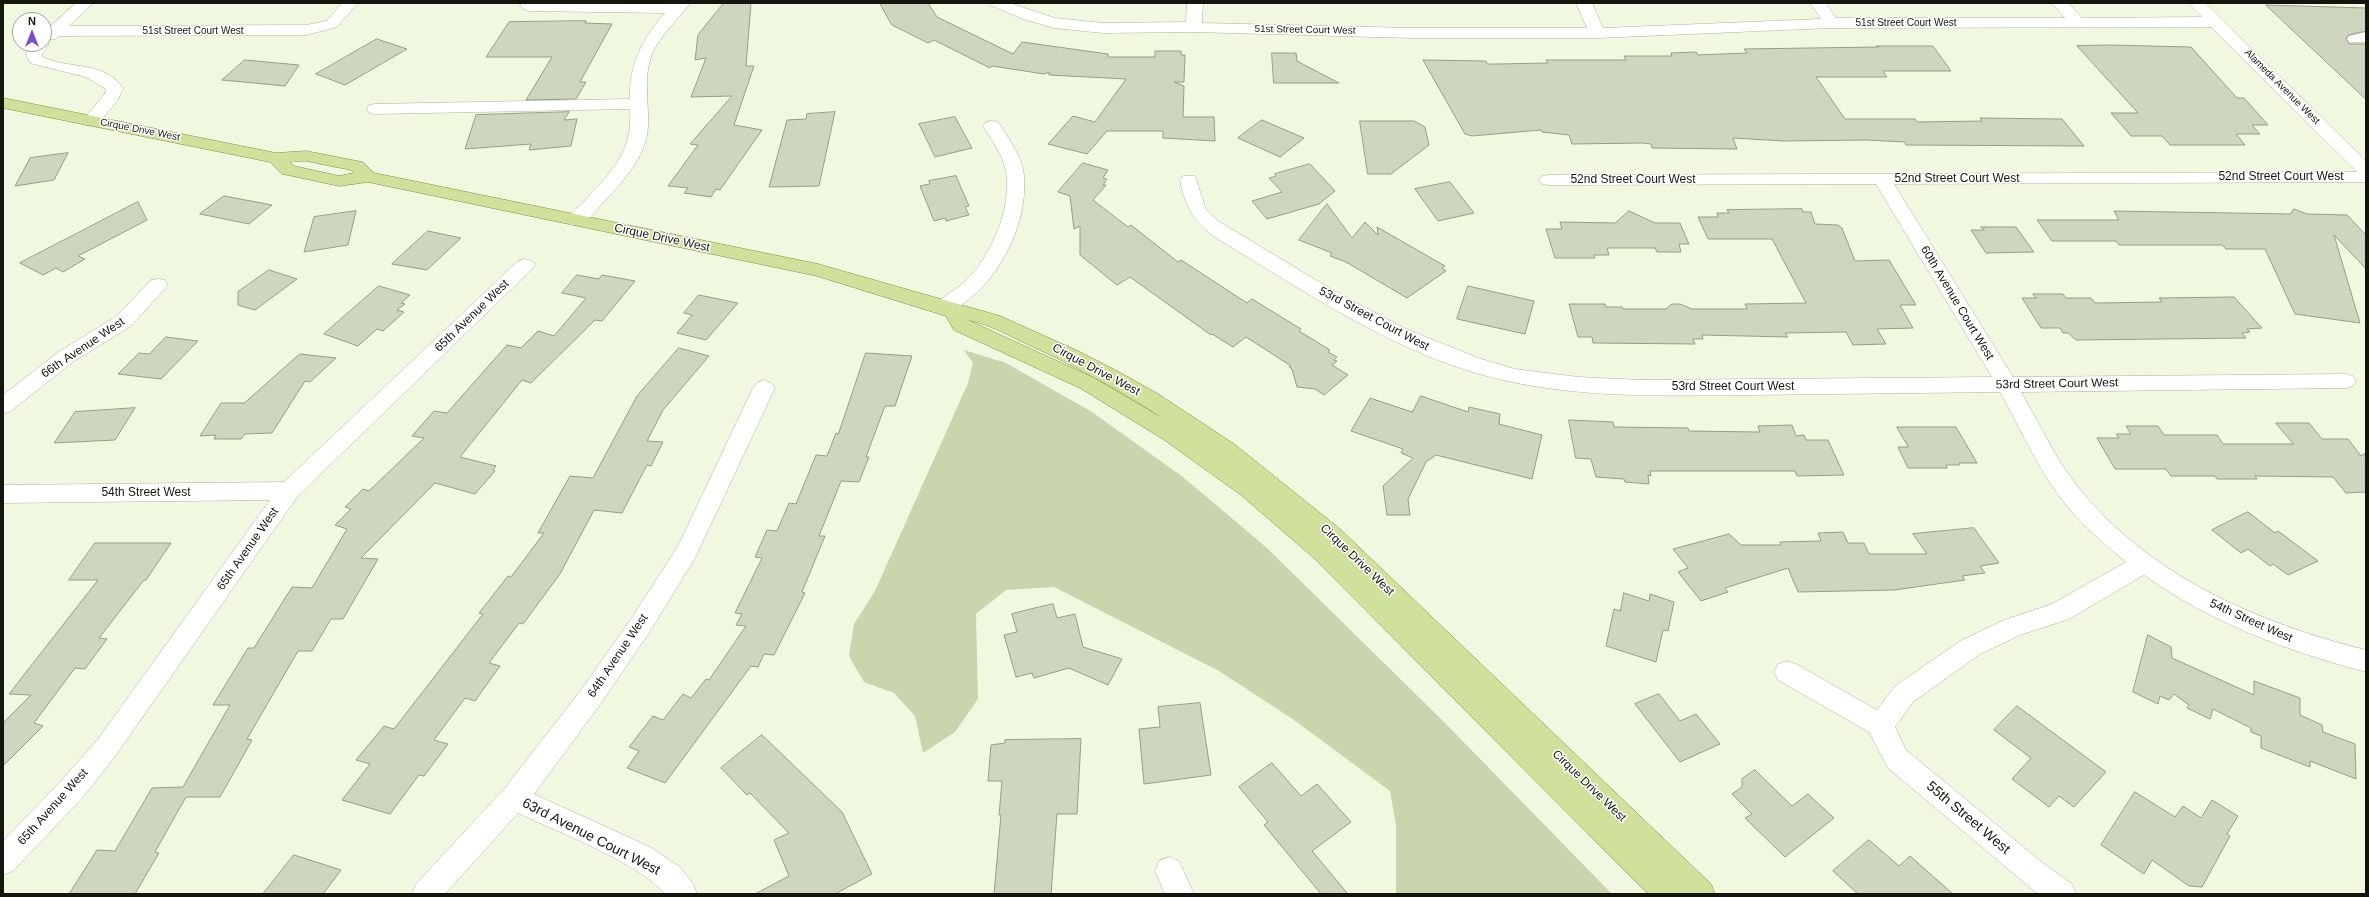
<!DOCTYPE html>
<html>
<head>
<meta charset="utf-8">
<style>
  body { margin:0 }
  #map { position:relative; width:2369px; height:897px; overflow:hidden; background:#f1f8e0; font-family:Arial,sans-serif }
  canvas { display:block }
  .frame { position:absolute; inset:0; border:4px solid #14160e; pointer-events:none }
  .north { position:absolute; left:12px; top:12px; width:40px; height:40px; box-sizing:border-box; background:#fff; border:1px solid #a1a29f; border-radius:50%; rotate:0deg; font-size:11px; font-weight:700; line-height:16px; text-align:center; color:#14160e }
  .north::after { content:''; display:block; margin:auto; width:14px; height:18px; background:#824dc5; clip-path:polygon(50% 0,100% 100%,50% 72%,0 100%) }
</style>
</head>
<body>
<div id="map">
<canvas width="2369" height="897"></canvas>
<div class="frame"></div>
<div class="north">N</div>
</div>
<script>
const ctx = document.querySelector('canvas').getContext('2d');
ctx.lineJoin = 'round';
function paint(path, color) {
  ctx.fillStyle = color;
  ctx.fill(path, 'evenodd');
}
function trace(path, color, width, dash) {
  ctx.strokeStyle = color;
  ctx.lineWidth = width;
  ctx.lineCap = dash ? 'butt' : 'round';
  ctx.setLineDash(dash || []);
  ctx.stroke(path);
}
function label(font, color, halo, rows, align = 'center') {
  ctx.font = font + ' Arial,sans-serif';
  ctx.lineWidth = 3;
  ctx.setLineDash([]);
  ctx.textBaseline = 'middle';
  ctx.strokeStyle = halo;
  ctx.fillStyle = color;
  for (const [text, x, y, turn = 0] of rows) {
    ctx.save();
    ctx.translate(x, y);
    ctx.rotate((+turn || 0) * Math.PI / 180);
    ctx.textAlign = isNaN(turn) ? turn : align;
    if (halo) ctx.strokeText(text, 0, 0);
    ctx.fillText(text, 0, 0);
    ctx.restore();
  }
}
const green = new Path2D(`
  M964,350L1006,363L1092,412L1183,477L1267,548L1444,722L1612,894H1396V825L1390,791L1294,720L1219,671L1054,587L1006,590L976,614L978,699L955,732L923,753L915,716L894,693L864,682L849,656L854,624L875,591L968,383L973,363Z`);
const building = new Path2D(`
  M724,3H751L746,66H754L734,125L762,130L720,190L716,189L711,197L684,193L688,188L668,186L698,145L690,144L732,96L691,97L706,58L695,60L698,35Z
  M880,3H928L937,17L1013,54L1022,42L1108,54V57H1155V51H1181V55H1185L1184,82H1174L1184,86L1183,117H1214L1215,141L1163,138V131H1107L1087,154L1048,144L1073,116L1095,122L1126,79L1049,75V72L1044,74L992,66L990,68L934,40L928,43L892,25Z
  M2266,5L2366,8V31L2349,35L2346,38L2349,44H2366V99Z
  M586,21L585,23L612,24L580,82H586L576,99L526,100L552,57H486L509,22Z
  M377,39L407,49L345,85L316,74Z
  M2108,45L2191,47L2237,98H2244L2268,125H2252L2260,134H2236L2245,145H2170L2162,136H2131L2111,113H2138L2077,46Z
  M1877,46H1933L1951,71H1883L1887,77H1816L1845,119H1915L1917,122L1982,121L1980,118L2062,119L2084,146L1906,145L1905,142L1867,140L1784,141L1733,138L1737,149L1652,148L1651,144L1643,143L1572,144L1569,135L1542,132L1541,130L1472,136L1465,134L1423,60L1486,61L1487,64H1498L1548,63L1546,60H1626L1624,56H1672L1671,53L1696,52L1698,55L1747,53L1744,49L1878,47Z
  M1272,53H1296L1297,61L1339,83H1274Z
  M245,60L299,65L285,86L222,80Z
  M569,112L564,120L577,119L571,146L529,150L531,144L465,149L476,115Z
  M835,112L819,186L769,187L787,120L806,119L807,114Z
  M955,117L972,148L935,157L919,124Z
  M1262,120L1304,138L1280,157L1238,138Z
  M1360,121H1414L1425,127L1429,145L1391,174H1368Z
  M68,153L54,180L15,186L30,158Z
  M1083,163L1108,170L1103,178L1107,179L1103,185H1106L1093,200L1128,227L1131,225L1178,262L1181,260L1247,303L1252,299L1301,329L1299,331L1330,350L1328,352L1337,357L1334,360L1337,361L1332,365L1348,375L1324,395L1315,389L1297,387L1292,369L1289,367L1291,366L1246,337L1233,347L1212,334L1211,335L1130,277L1117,285L1080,255V226L1074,229L1070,196L1058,192Z
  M1310,164L1335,191L1319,204L1267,219L1252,201L1282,192L1269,178L1276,176L1275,174Z
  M956,176L969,206L965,207L969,215L946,221L945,218L934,221L920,186L930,184L929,181Z
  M1450,182L1474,213L1438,221L1415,189Z
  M224,196L272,205L249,224L200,214Z
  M138,202L147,220L78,256L85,259L63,272L56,268L43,275L20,263Z
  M1327,204L1352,238L1365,222L1378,235L1377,227L1445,266L1442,268L1446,271L1407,298L1346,262L1330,256L1332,253L1299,240Z
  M1802,209L1803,212H1811L1815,224L1838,225L1842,228L1855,261L1889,260L1916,305H1900L1913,328L1877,329L1886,344L1853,345L1846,332L1785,333L1788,337L1702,335L1703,339H1693L1695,344L1593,343L1592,337H1578L1569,304H1605L1606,307H1622L1623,309H1666L1672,304H1680L1692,309H1747L1745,304L1806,303L1772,239H1708L1698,217H1718L1717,213H1729L1727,210Z
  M2294,209L2307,214L2347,215L2366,235V269L2334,235L2360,323L2295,314L2265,249H2226L2222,245H2119L2116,241H2052L2037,220H2119L2114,211L2290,214Z
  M356,211L348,245L304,252L314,217Z
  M1629,211L1655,223H1680L1689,244H1679L1681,252H1657L1655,248H1607L1609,255H1594L1595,258H1555L1546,229H1562L1560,222L1615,223Z
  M1981,227H2016L2034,252L1986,253L1971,230H1984Z
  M428,231L461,238L427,270L392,264Z
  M269,270L297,279L255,310L238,305V292Z
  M577,275L599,279L602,275L635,281L602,321L595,320L531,383L522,380L460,457L496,466L493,470L495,471L475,494L435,483L361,558L378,559L343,619H331L312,651H298L247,739L252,740L220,797H186L155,852L159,853L135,894H69L97,850L115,851L152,788L183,787L230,705H213L248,648H254L292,587L312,588L347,529L335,525L351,509L345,507L363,489L369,491L424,438L412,436L434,411L447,413L507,345L521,348L538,331L554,336L586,298L562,293Z
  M379,286L410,295L401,303L405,304L397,310L404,312L383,331L377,329L358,346L324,334Z
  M1468,286L1534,301L1525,334L1457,319Z
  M2033,294H2063L2066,298H2091L2095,303L2162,302L2159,298L2234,297L2262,328L2247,329L2250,332L2242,333L2246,338L2076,340L2068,333H2063L2060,328H2041L2022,298H2036Z
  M699,295L738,303L706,340L677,333L692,315L684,313Z
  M166,337L198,341L161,379L118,374L139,353L149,354Z
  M679,348L709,356L663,410L647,441L663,442L651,466L647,465L622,513L594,510L560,574L523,624L519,623L489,663L500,666L475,701L465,698L434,740L448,744L424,776L419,775L390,814L342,800L370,764L356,760L384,726L394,729L483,614L479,613L508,576L511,577L544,533H538L570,476L593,478L637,396Z
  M866,353L912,356L895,406H885L866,457H869L859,482L841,481L819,536H825L802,592L805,593L774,655L764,654L758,667L751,666L665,783L627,768L639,751L629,747L653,716L663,720L683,694L691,698L706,679L709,680L746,626L736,625L742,614L735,613L762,558L755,557L767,530L777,531L789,503L796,504L816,455L827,456L836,433L838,434Z
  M300,354L336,358L310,382L305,381L272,433L245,434L241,439H214L216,435L200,436L221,403H244Z
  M1421,396L1468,412L1469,407L1500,414L1499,424L1542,435L1532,479L1436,455L1426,462L1408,499L1410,515H1387L1383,486L1413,458L1401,453L1403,449L1351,431L1370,398L1412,412Z
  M135,408L115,440L54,443L75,412Z
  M1569,420L1613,422L1614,427L1688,428L1689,431L1760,432L1758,426L1792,425L1796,436L1804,435L1806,440H1828L1844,475L1797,476L1795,471H1650L1651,476L1648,475L1649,484L1625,482L1624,479L1596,477L1591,459L1576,458Z
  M2276,423H2309L2322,439H2348L2361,456L2366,453V492L2346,493L2333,477L2255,476L2257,479H2217L2215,476H2171L2166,469H2115L2097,438H2119L2116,434H2131L2126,426H2158L2164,435H2217L2223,444H2293Z
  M1897,427H1956L1977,463H1959L1960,465H1946L1947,468H1908L1898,447H1908Z
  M2248,512L2275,533L2278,531L2318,561L2288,575L2273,564L2270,566L2248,549L2241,553L2212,530Z
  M1974,528L1999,563L1980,566L1985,573L1962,576L1965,580L1894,590L1798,592L1788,568L1725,588L1728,592L1701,601L1678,572L1688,568L1673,549L1729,534L1741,545H1781L1780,542L1821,541L1818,533L1843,532L1848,543H1864L1869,554H1927L1913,534Z
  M95,543H171L146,580H144L99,638L107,639L85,669L75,668L34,723L43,726L3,766V723L31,695L9,694L98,580H69Z
  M1624,593L1649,601L1650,594L1674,602L1668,631L1663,630L1656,662L1606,646L1614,609L1620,611Z
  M1053,604L1057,618L1075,614L1083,647L1122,659L1108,685L1069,668L1034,678L1032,673L1016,677L1004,635L1017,632L1012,614Z
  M2148,635L2171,647L2172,658L2254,695V681L2300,698V715L2322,725L2323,732L2355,744L2356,779L2310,761V767L2261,748V736L2251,732V728L2213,709L2210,719L2187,708L2189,705L2174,694L2169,700L2160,696L2158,704L2133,692Z
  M1659,694L1680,721L1696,714L1720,744L1680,762L1635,704Z
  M1200,703L1211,775L1144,784L1139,729L1160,727L1158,707Z
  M2017,706L2106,772L2074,807L2059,796L2049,807L2012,779L2031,758L1994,730Z
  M762,735L842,812L872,874L835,894H755L789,876L774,840L789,833L750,793L747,795L721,768Z
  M1081,739L1077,814H1057L1051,894H994L1001,815H999L1002,781H988L991,745L1005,743V740Z
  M1272,763L1301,796L1317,784L1351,822L1312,851L1348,894H1321L1264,825L1268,822L1239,787Z
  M1755,770L1792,806L1808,794L1834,818L1785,857L1745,818L1752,814L1732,794L1742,787V779Z
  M2135,792L2175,817L2183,806L2201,818L2212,800L2238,816L2227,834L2230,836L2202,887L2189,886L2152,860L2144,874L2101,845Z
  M1869,840L1899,866L1910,856L1953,894H1858L1833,871Z
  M294,855L341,870L323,894H263Z`);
const minor = new Path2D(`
  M76,3H93L69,26L306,25L327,21L342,3H358L337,27L306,35L59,36L55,39H44V32Z
  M522,3H690C677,21 661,34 652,54C643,78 649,102 648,126C647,158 619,186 598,208C590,217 583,228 569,224L567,220C572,211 581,205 588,197C614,170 633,149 630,109L375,114L369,113L367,109L369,105L375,104L630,99C629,64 642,39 665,13L528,11L523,9L520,6Z
  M989,3H1010L1055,18L1103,23L1186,22L1187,3H1203L1202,23L1412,28H1587L1576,3H1592L1603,28L1821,19L1810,3H1826L1836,18H2065L2052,3H2068L2082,18L2202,17L2188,3H2205L2366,161V182L1894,184L2013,377L2346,374L2353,376L2356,381L2353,386L2346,388L2021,392C2039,422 2053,455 2075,483C2145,574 2257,623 2366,650V672C2287,651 2211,623 2144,575L2069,619L2020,635L1980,654L1913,702L1895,727L1906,750L2039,860L2072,884L2076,894H2038L1888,768L1869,732L1778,680L1774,672L1778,664L1787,661L1796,664L1877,710L1895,686L1962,640L2004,620L2052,604L2126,562C2101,541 2076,520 2057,493C2035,462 2019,426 2000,392C1916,393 1832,394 1748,395C1654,396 1560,399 1469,371C1377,342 1295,285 1213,236C1193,220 1185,206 1180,180L1183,176H1195L1206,210L1218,221L1334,291L1406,329L1481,359L1515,369L1578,377L1642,380L1992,377L1876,184L1548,185L1542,184L1539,180L1542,176L1548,175L2357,172L2211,27L1831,28L1597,38H1412L1194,32L1103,33L1054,28L1023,19L992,6Z
  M2366,32V42H2349L2347,39L2349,36Z
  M44,40L49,44L42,54L43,57C69,70 104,60 123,88L118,100L97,125H85L82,121L104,95L106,89L86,77L30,63L26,54L33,44H44Z
  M992,121L998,122L1001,126C1010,141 1022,157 1024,175C1028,222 1002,276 964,303C954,310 949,316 937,313L934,308C942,295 958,289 969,278C993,251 1014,204 1005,167C1001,152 991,139 983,126L986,122Z
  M525,259L532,261L535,265L532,269L297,497L116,755L83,797L13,871L3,875V841L63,779L98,739L270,500L3,503V485L284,482L518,261Z
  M158,279L165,280L168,285L131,326L74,361L11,411L3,414V395L60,351L117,316L151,280Z
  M764,380L771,383L775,388L695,558L649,633L599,706L534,794L650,847L680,867L693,884L697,894H665C643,865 554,830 518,813L445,894H412L416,884L504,789L581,690L631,619L678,546L753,388L757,383Z
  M1169,857L1179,861L1194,894H1165L1155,871L1159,861Z`);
const major = new Path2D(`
  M3,98L276,153L306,151L357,161L363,162L374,173L818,264L1000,316L1078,351L1119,372L1158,394L1234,444L1340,529L1711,884L1715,894H1648L1315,559L1241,495L1163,439L1080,388L954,330L946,316L817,276L368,182L339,186L288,175L282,174L270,162L3,108ZM306,161L351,170L354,173L339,176L294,166L290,162ZM968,320C989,324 1008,335 1027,344C1075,366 1120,390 1164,419L1094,378Z`);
const farStreetnames = [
  ["51st Street Court West",1906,23],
  ["51st Street Court West",1305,30,1],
  ["51st Street Court West",193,31],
  ["Alameda Avenue West",2282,87,45],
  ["Cirque Drive West",140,130,11]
];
const streetNames = [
  ["52nd Street Court West",2281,177],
  ["52nd Street Court West",1957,179],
  ["52nd Street Court West",1633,180],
  ["Cirque Drive West",662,238,12],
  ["60th Avenue Court West",1957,303,59],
  ["65th Avenue West",472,316,-44],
  ["53rd Street Court West",1374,319,28],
  ["66th Avenue West",83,348,-34],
  ["Cirque Drive West",1096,370,28],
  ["53rd Street Court West",2057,384,-1],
  ["53rd Street Court West",1733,387],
  ["54th Street West",146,493],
  ["65th Avenue West",248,549,-55],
  ["Cirque Drive West",1357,560,44],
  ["54th Street West",2251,621,24],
  ["64th Avenue West",618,656,-56],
  ["Cirque Drive West",1589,786,44],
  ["65th Avenue West",53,807,-48]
];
const nearStreetnames = [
  ["55th Street West",1968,818,40],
  ["63rd Avenue Court West",591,837,27]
];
paint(green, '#c9d5ad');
paint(building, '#cfd6bf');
trace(building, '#969d87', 1);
trace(minor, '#acb39c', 1);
trace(major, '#7a8d3e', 1);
paint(minor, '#fff');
paint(major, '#d0e19b');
label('10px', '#14160e', '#fff', farStreetnames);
label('12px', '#14160e', '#fff', streetNames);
label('14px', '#14160e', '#fff', nearStreetnames);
</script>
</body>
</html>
